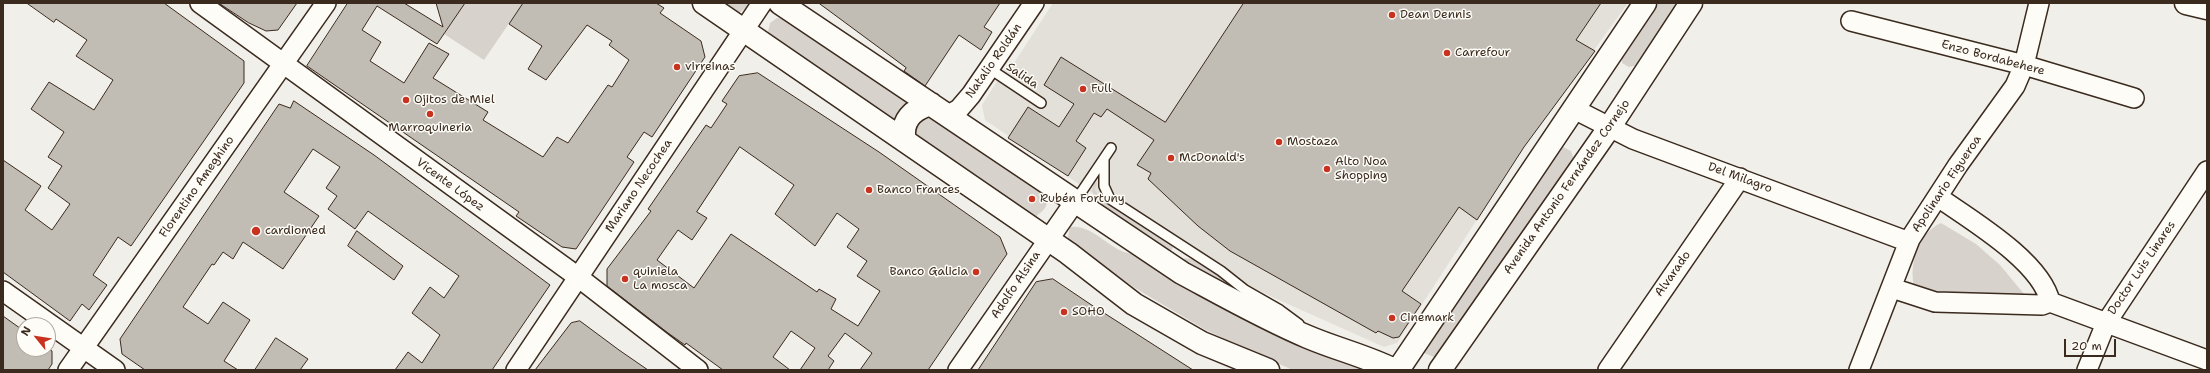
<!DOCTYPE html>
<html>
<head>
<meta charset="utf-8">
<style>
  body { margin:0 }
  #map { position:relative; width:2210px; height:373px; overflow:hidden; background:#f1efea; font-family:"Shantell Sans",sans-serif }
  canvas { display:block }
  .frame { position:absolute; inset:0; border:4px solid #3b2a1e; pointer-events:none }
  .north { position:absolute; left:16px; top:317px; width:40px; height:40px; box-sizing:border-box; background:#fdfcf7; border:1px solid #afa8a0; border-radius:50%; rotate:300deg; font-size:11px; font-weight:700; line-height:16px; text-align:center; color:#3b2a1e }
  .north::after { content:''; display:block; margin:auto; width:14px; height:18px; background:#c8321e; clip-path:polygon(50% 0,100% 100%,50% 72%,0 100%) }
  .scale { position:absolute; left:2064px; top:339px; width:52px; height:18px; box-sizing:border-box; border:2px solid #3b2a1e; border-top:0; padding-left:5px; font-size:12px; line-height:14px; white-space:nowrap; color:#3b2a1e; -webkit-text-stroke:3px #fdfcf7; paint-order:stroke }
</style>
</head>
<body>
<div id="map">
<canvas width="2210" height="373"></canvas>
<div class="frame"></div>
<div class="north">N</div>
<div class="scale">20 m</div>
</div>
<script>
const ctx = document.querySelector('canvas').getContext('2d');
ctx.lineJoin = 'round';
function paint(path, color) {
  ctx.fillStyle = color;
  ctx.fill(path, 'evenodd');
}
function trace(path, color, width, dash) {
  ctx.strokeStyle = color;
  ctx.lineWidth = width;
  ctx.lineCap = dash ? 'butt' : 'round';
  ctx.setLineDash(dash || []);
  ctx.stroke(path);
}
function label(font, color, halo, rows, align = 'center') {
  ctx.font = font + ' "Shantell Sans",sans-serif';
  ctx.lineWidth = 3;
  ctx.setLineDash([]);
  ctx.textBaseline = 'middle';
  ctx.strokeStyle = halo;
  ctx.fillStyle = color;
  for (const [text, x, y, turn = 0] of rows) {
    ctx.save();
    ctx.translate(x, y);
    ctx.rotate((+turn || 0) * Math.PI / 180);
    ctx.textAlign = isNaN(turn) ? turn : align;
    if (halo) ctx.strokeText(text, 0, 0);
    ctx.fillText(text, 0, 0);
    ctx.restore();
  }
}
const built = new Path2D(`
  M1053,3H1628L1524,147L1397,343L1384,347L1270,296L1233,277L1104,201L985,120L982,105L1010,61L1014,63Z`);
const green = new Path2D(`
  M465,3H523L484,60L444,34Z
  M715,3H748L747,7L739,13H729Z
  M1655,3H1681L1638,65L1629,67L1622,63L1621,55Z
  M777,18L787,19L915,104L900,128L773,41L768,32L770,23Z
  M925,114L1047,190C1050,204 1046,209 1035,217L1028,214L916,138L913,131Z
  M1561,146L1571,151L1575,162L1443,356L1434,357L1424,353L1420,345Z
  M1094,182L1097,183L1095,190L1100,199L1173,247L1171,251L1097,203L1092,191Z
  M1941,223L1976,244L2000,265L2024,294L1934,296L1914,286C1909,264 1918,233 1941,223Z
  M1070,227C1092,225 1105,245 1124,252C1127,253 1132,254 1136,254L1276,334L1365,370H1293L1249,351L1204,329L1135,288L1081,252L1071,243L1068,237Z
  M1185,258L1201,261L1267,308L1193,269L1183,260Z`);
const building = new Path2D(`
  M27,3H164L244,61V83L131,246L118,237L93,275L107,285L89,310L82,304L70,321L3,272V160L41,186L25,210L52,230L70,204L48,188L62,166L48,157L64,132L31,109L49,82L94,110L113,80L76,56L87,40L56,19L54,22Z
  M219,3H297L278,30L266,31L249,23Z
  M348,3H404L443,27L436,3H465L437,44L377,6L362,30L381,42L370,61L404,83L429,43L449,54L433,78L488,112L483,120L543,157L557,137L568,143L608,85L612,87L629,60L609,45L612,41L587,25L546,80L528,69L542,46L509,24L523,3H656L664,8L660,13L701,41L705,57L652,137L644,132L627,157L634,162L576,249L562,247L516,216L519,212L307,66Z
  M819,3H1000L984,27L992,32L981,50L959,35L925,86L904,71L906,68Z
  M1244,3H1601L1576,40L1595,51L1524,147L1477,220L1459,207L1402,291L1421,304L1399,337L1393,338L1378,331L1376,333L1230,251L1198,226L1148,179L1151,173L1137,165L1154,140L1107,109L1101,117L1094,113L1076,141L1086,148L1068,176L1008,138L1028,107L1059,127L1074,104L1044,85L1061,57L1165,122Z
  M758,73L879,152L1000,237L1007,254L928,370H860L872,353L845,333L828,356L834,361L828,370H800L815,348L791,331L773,357L790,370H723L686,343L685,345L668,333L607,286V269L651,211L648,209L706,125L711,128L727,104L722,101L739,76ZM740,147L794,185L775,214L815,246L837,213L859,229L847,247L867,261L857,276L880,291L858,326L831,309L836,299L819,289L817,292L731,234L694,288L657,260L678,230L692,240L707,218L697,212Z
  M294,101L374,155L550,285L492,370H395L408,352L422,363L440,335L412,313L430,287L444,298L459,276L368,211L355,229L328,209L337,196L326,188L340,167L313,149L284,192L319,216L283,269L243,242L233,259L223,252L214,265L212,264L183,307L208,324L223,302L250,320L224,361L238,370H145L122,354L120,339L279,104L290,108Z
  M357,231L403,266L394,280L348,246Z
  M1053,279L1090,304L1193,370H978L1036,282Z
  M3,316L24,331V349H48L52,351V364L48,370H3Z
  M580,321L619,350L648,370H535L571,323Z
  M276,338L308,359L300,370H255Z`);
const service = new Path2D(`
  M990,69L1041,103
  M1104,160V186L1110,199L1221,271L1245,290L1280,310L1299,324
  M1076,200L1111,148`);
const minor = new Path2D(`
  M200,3L578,277L698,370
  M1851,21L2024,65L2134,98
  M1574,109L1633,139L1909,242
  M949,115L959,109L971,95L1034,3
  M1938,197C1971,220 2042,262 2050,302
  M1892,288L1935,302L2042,305L2050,302L2207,360
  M3,291L115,370
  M68,370L326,3
  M516,370L762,3
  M958,370L1076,200
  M1608,370L1740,178
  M1859,370L1910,239L1958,165L2015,86L2024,65L2039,3
  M2087,370L2106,323L2207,171`);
const tertiary = new Path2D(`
  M2186,3L2207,8
  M1398,370L1645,3
  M1440,370L1609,128L1691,3`);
const primary = new Path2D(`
  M704,3L1068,253L1134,304L1202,343L1268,370
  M780,3L1182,273C1223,295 1265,319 1308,337C1336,349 1366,356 1394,370
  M905,141C900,121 913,109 931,104`);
const markers = [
  [1392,15,4,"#c8321e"],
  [1447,53,4,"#c8321e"],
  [677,67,4,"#c8321e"],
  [1083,89,4,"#c8321e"],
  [406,100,4,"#c8321e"],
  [430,114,4,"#c8321e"],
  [1279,142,4,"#c8321e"],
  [1171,158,4,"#c8321e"],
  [1327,169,4,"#c8321e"],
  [869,190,4,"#c8321e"],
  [1032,199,4,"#c8321e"],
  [256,231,5,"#c8321e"],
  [976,272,4,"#c8321e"],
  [625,279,4,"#c8321e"],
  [1064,312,4,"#c8321e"],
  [1392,318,4,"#c8321e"]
];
const poiNames = [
  ["Dean Dennis",1400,15],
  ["Carrefour",1455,53],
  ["virreinas",685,67],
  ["Full",1091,89],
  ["Ojitos de Miel",414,100],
  ["Marroquineria",430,128,"center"],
  ["Mostaza",1287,142],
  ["McDonald's",1179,158],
  ["Alto Noa",1335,162],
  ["Shopping",1335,176],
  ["Banco Frances",877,190],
  ["Rubén Fortuny",1040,199],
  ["cardiomed",265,231],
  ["quiniela",633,272],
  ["La mosca",633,286],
  ["Banco Galicia",968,272,"right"],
  ["SOHO",1072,312],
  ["Cinemark",1400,318]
];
const streetNames = [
  ["Enzo Bordabehere",1993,58,15],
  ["Natalio Roldán",994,61,-55],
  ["Salida",1022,76,34],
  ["Del Milagro",1740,178,20],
  ["Apolinario Figueroa",1947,184,-56],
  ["Vicente López",450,185,36],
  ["Mariano Necochea",639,186,-56],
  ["Florentino Ameghino",197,187,-55],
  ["Avenida Antonio Fernández Cornejo",1567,187,-55],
  ["Doctor Luis Linares",2142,268,-56],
  ["Alvarado",1673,274,-55],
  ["Adolfo Alsina",1016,285,-56]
];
paint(built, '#e3e0da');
paint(green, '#d7d2cc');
paint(building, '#c1bcb4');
trace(building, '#3b2a1e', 1);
trace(service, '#3b2a1e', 12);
trace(minor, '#3b2a1e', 22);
trace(tertiary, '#3b2a1e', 25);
trace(primary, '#3b2a1e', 25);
trace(service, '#fdfcf7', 9);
trace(minor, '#fdfcf7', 19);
trace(tertiary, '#fdfcf7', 22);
trace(primary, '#fdfcf7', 22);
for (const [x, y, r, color] of markers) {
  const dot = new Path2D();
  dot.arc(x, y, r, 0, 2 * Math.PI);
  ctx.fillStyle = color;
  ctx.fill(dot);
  trace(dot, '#fdfcf7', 1.5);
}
label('12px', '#3b2a1e', '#fdfcf7', poiNames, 'left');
label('12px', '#3b2a1e', '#fdfcf7', streetNames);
</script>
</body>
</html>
